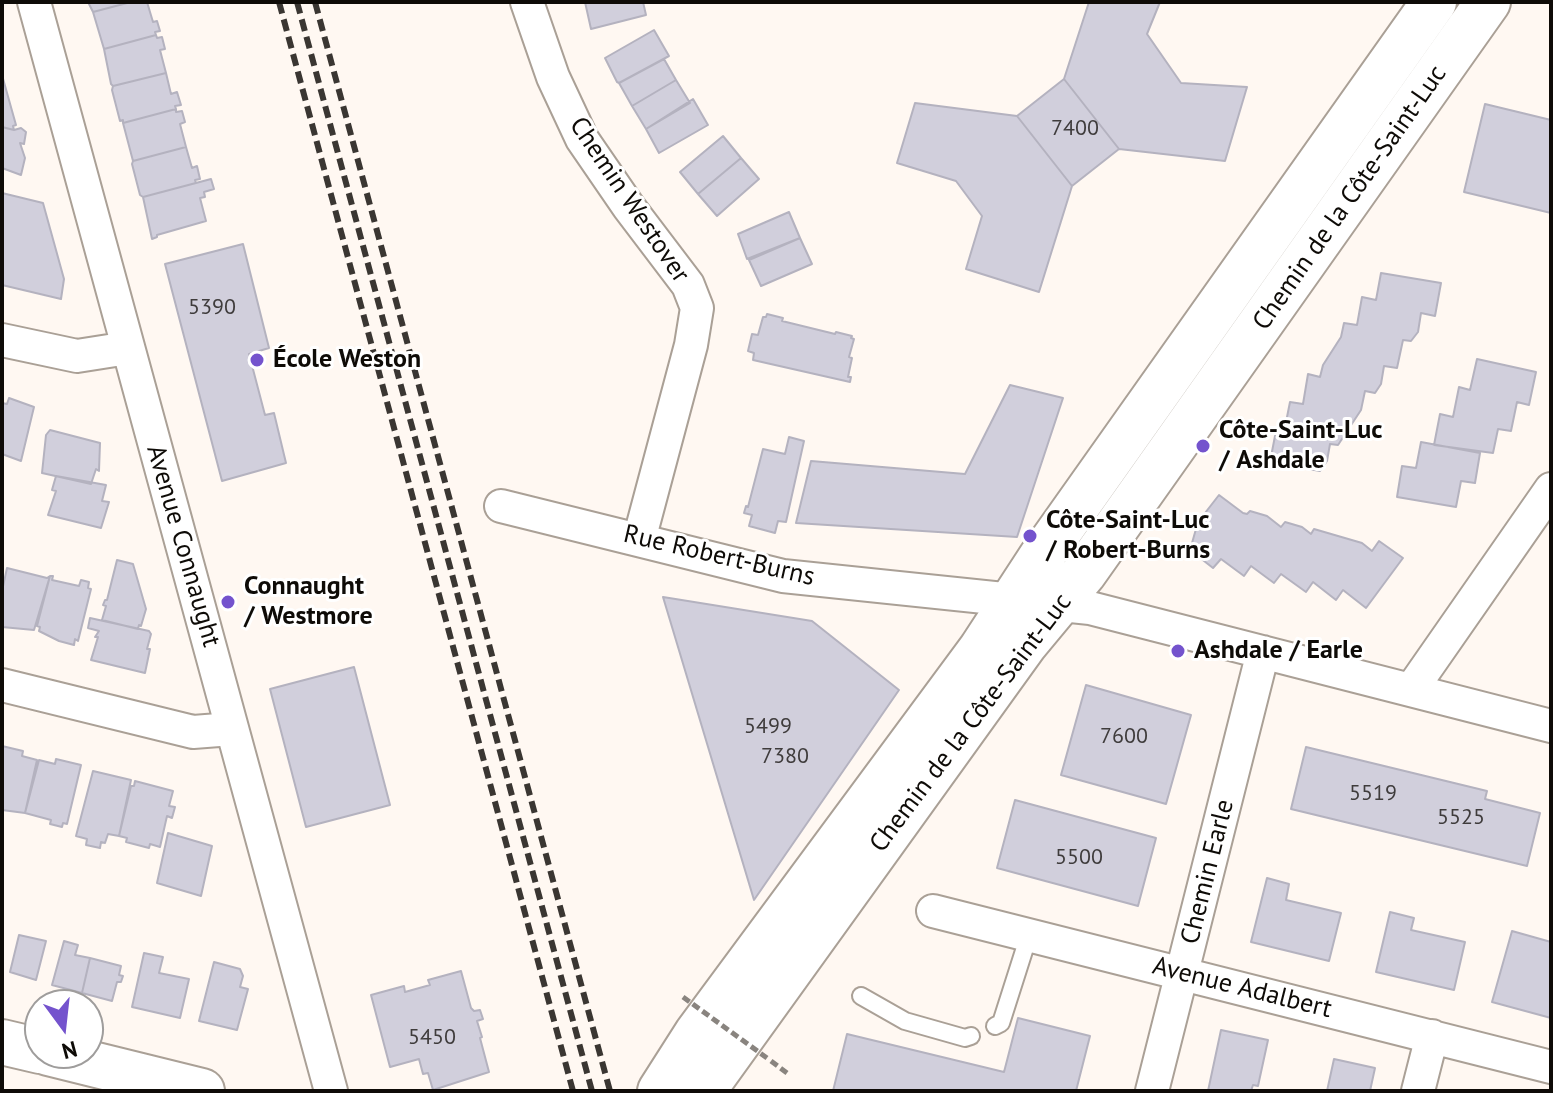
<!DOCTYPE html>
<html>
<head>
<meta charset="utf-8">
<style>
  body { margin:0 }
  #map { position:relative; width:1553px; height:1093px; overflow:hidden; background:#fff8f2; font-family:"PT Sans",sans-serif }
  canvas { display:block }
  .frame { position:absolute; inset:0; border:4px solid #0e0b07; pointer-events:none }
  .north { position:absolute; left:24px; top:989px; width:80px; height:80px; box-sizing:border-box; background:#fff; border:2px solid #9f9d9c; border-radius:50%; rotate:165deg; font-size:22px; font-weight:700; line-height:32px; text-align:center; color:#0e0b07 }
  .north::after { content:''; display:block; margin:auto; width:28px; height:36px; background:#7453cd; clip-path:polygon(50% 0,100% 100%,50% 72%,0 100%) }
</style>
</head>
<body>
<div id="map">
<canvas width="1553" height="1093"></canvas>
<div class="frame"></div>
<div class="north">N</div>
</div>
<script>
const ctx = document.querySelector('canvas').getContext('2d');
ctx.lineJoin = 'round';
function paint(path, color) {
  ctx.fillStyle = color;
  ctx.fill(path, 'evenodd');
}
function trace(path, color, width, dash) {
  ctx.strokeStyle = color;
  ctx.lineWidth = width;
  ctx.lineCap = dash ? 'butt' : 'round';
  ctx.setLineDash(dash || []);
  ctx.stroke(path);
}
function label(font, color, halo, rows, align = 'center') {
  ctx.font = font + ' "PT Sans",sans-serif';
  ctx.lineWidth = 6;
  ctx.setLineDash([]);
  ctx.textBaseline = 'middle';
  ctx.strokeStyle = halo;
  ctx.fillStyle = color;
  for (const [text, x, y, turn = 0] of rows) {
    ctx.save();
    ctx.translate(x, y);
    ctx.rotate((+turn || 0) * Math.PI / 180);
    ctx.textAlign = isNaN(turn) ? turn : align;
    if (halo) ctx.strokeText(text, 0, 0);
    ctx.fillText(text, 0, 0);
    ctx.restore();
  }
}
const building = new Path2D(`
  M88,2H131L93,12Z
  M131,2H147L153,22L157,21L160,31L155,32L156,35L104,49L93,12Z
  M585,2H643L646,15L591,29Z
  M1089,2H1160L1147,34L1181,83L1247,87L1225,161L1119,149L1064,79Z
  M654,30L669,56L619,83L617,82L605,58Z
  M156,35L157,38L162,37L165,49L160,50L166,73L113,86L111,84L104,49Z
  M664,59L676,80L632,106L619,83Z
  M166,73L171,94L177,92L181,105L175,106L176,109L123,123V120L120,121L112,90L113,86Z
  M2,75L16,125L13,126L14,130L2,127Z
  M1064,79L1119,149L1072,186L1017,116Z
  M676,80L690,103L646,129L632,106Z
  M693,99L708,125L659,153L646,129Z
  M915,103L1017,116L1072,186L1039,292L966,269L982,216L956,181L897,163Z
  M1485,104L1551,120V213L1464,192Z
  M176,109V112L182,111L185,122L180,124L186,147L133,161L123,123Z
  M2,127L14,130L21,128L26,132L24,144L20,143L25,158L21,175L2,168Z
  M723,136L741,158L698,194L680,172Z
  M186,147L192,168L197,166L200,179L195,180L196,183L143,197L140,195L132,164L133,161Z
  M741,158L759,179L717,216L698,194Z
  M211,179L214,189L204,192L205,197L200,198L206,221L157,235V237L152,239L143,197Z
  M2,193L43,203L64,279L61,299L2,285Z
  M789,212L800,238L747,259L738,234Z
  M800,238L812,264L761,286L749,260Z
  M243,244L269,348L249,354L265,415L274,413L286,463L222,481L165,264Z
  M1381,273L1441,283L1435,316L1421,313L1418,332L1411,341L1403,340L1397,368L1384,366L1381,384L1375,393L1365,391L1361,410L1338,445L1330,444L1327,461L1320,471L1270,462L1275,436L1287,417L1290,402L1303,404L1308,374L1320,377L1323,365L1341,337L1344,323L1357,325L1362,297L1376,300Z
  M767,314L783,318L782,321L835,334L836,332L852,336L851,338L854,339L849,357L852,358L848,377H851L850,382L753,360L754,353L748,351L752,334L758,335L763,317H766Z
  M1477,359L1536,372L1529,405L1517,402L1511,431L1498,429L1493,453L1434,445L1440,414L1453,417L1459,387L1470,390Z
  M1010,385L1063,398L1017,537L796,523L811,461L965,474Z
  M9,398L34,407L21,461L2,454V403L7,404Z
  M50,430L100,443L99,471L96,469L91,484L42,473L46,435Z
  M789,437L804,441L786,522L778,521L775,533L749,526L752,515L744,513L746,506L748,507L763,449L785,454Z
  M1421,442L1480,453L1475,483L1461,481L1456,507L1397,497L1402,466L1416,468Z
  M56,476L106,485L102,501L109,502L101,528L48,515L56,491L52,490Z
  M1219,495L1243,513L1247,514L1250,511L1267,516L1281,527L1285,522L1302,527L1311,534L1314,529L1362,543L1372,551L1379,541L1403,558L1366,608L1343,590L1336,600L1313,582L1306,592L1281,574L1274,583L1251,566L1244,576L1221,559L1213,568L1190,550L1198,522Z
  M117,560L133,564L146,609L141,626L139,625L138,629L102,620L106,606L103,605L105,600H107Z
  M7,568L47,578L50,576L34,630L2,627V591Z
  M50,576H53L52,580L79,586L81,580L89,582L88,588L91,589L78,641L75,639L74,645L59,641L39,631L40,627L37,626Z
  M663,597L812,621L899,690L754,900Z
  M90,618L149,631L151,634L147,649H150L145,673L91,660L98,637H95L99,631L88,628Z
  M354,667L390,805L306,827L270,689Z
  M1086,685L1191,715L1166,804L1061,775Z
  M2,746L23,751L22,756L37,760L25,813L2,810Z
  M1306,747L1487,791L1485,799L1540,813L1527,866L1291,809Z
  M56,759L81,765L67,824L63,823L62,827L50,824L51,820L25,813L39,760L55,764Z
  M93,771L131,780L119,836L108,834L105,843L101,842L100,848L86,845L87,839L76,836Z
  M135,781L173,791L169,806L175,807L172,818L167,816L160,847L150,844L149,848L126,842L127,838L119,836L131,786H134Z
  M1015,800L1156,838L1138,906L997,868Z
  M168,833L212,846L201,896L157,883Z
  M1267,878L1289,884L1286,900L1341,913L1329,961L1251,942Z
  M1390,912L1414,918L1411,930L1465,942L1454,990L1376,972Z
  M1512,931L1551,942V1018L1492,1002Z
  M19,935L46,941L36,980L10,972Z
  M64,941L78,945L75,955L90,958L82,993L52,985Z
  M144,953L163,957L159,973L189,979L180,1018L132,1007Z
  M90,958L121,966L119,975L123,976L121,982H117L112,1001L82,993Z
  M214,962L240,969L243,976L240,987L248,989L237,1030L199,1021Z
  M461,971L471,1008L474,1011L480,1010L483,1019L477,1021L482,1037L480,1038L489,1072L433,1090L428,1073L423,1074L419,1059L390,1067L371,995L404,986L405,992L430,985L428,980Z
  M1018,1018L1090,1036L1076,1091H833L847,1034L1004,1072Z
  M1221,1030L1268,1040L1258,1086L1253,1085L1251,1091H1208Z
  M1334,1059L1375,1068L1370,1091H1327Z`);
const path = new Path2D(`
  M771,1061L787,1073`);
const lane = new Path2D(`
  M861,996L905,1021L965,1038L971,1036
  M995,1026L1001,1023L1029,935`);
const street = new Path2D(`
  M34,2L331,1091
  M527,2L553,77L582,139L628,206L688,285L697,308L691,345L639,540
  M2,340L77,356L128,348
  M501,506L783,576L1090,608L1551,726
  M2,685L193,732L232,729
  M1411,690L1551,489
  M933,911L1551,1067
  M1152,1091L1263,652
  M1418,1091L1432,1036`);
const secondary = new Path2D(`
  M2,1042L40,1051
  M48,1053L202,1091
  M660,1091L697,1033L981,649L1041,557L1434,2
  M703,1091L1025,644L1084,573L1488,2`);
const rail = new Path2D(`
  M279,2L573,1091
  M297,2L592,1091
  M315,2L610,1091`);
const pathBridge = new Path2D(`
  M683,997L767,1058`);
const markers = [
  [257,360,8,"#7453cd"],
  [1203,446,8,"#7453cd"],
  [1030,536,8,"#7453cd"],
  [228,602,8,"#7453cd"],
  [1178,651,8,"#7453cd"]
];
const numberNames = [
  ["7400",1075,129],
  ["5390",212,308],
  ["5499",768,727],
  ["7600",1124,737],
  ["7380",785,757],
  ["5519",1373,794],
  ["5525",1461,818],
  ["5500",1079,858],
  ["5450",432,1038]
];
const streetNames = [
  ["Chemin de la Côte-Saint-Luc",1350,198,-55],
  ["Chemin Westover",629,200,56],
  ["Avenue Connaught",183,546,74],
  ["Rue Robert-Burns",719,556,13],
  ["Chemin de la Côte-Saint-Luc",971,723,-53],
  ["Chemin Earle",1208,872,-76],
  ["Avenue Adalbert",1242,988,14]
];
const poiNames = [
  ["École Weston",273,360],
  ["Côte-Saint-Luc",1219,431],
  ["/ Ashdale",1219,461],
  ["Côte-Saint-Luc",1046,521],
  ["/ Robert-Burns",1046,551],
  ["Connaught",244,587],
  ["/ Westmore",244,617],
  ["Ashdale / Earle",1194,651]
];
paint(building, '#d1cfdc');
trace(building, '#b4b2bf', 2);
trace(lane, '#aaa096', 20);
trace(street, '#aaa096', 36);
trace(secondary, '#aaa096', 48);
trace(path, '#89847f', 5, [8, 4]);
trace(lane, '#fff', 16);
trace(street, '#fff', 32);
trace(secondary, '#fff', 44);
trace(rail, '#3a3632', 6, [12, 6]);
trace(pathBridge, '#89847f', 5, [8, 4]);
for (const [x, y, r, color] of markers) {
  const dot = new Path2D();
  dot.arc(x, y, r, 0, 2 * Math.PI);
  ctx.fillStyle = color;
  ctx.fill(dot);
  trace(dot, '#fff', 3);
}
label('22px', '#3f3c3c', null, numberNames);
label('26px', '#0e0b07', '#fff', streetNames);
label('bold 26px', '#0e0b07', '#fff', poiNames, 'left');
</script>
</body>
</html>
